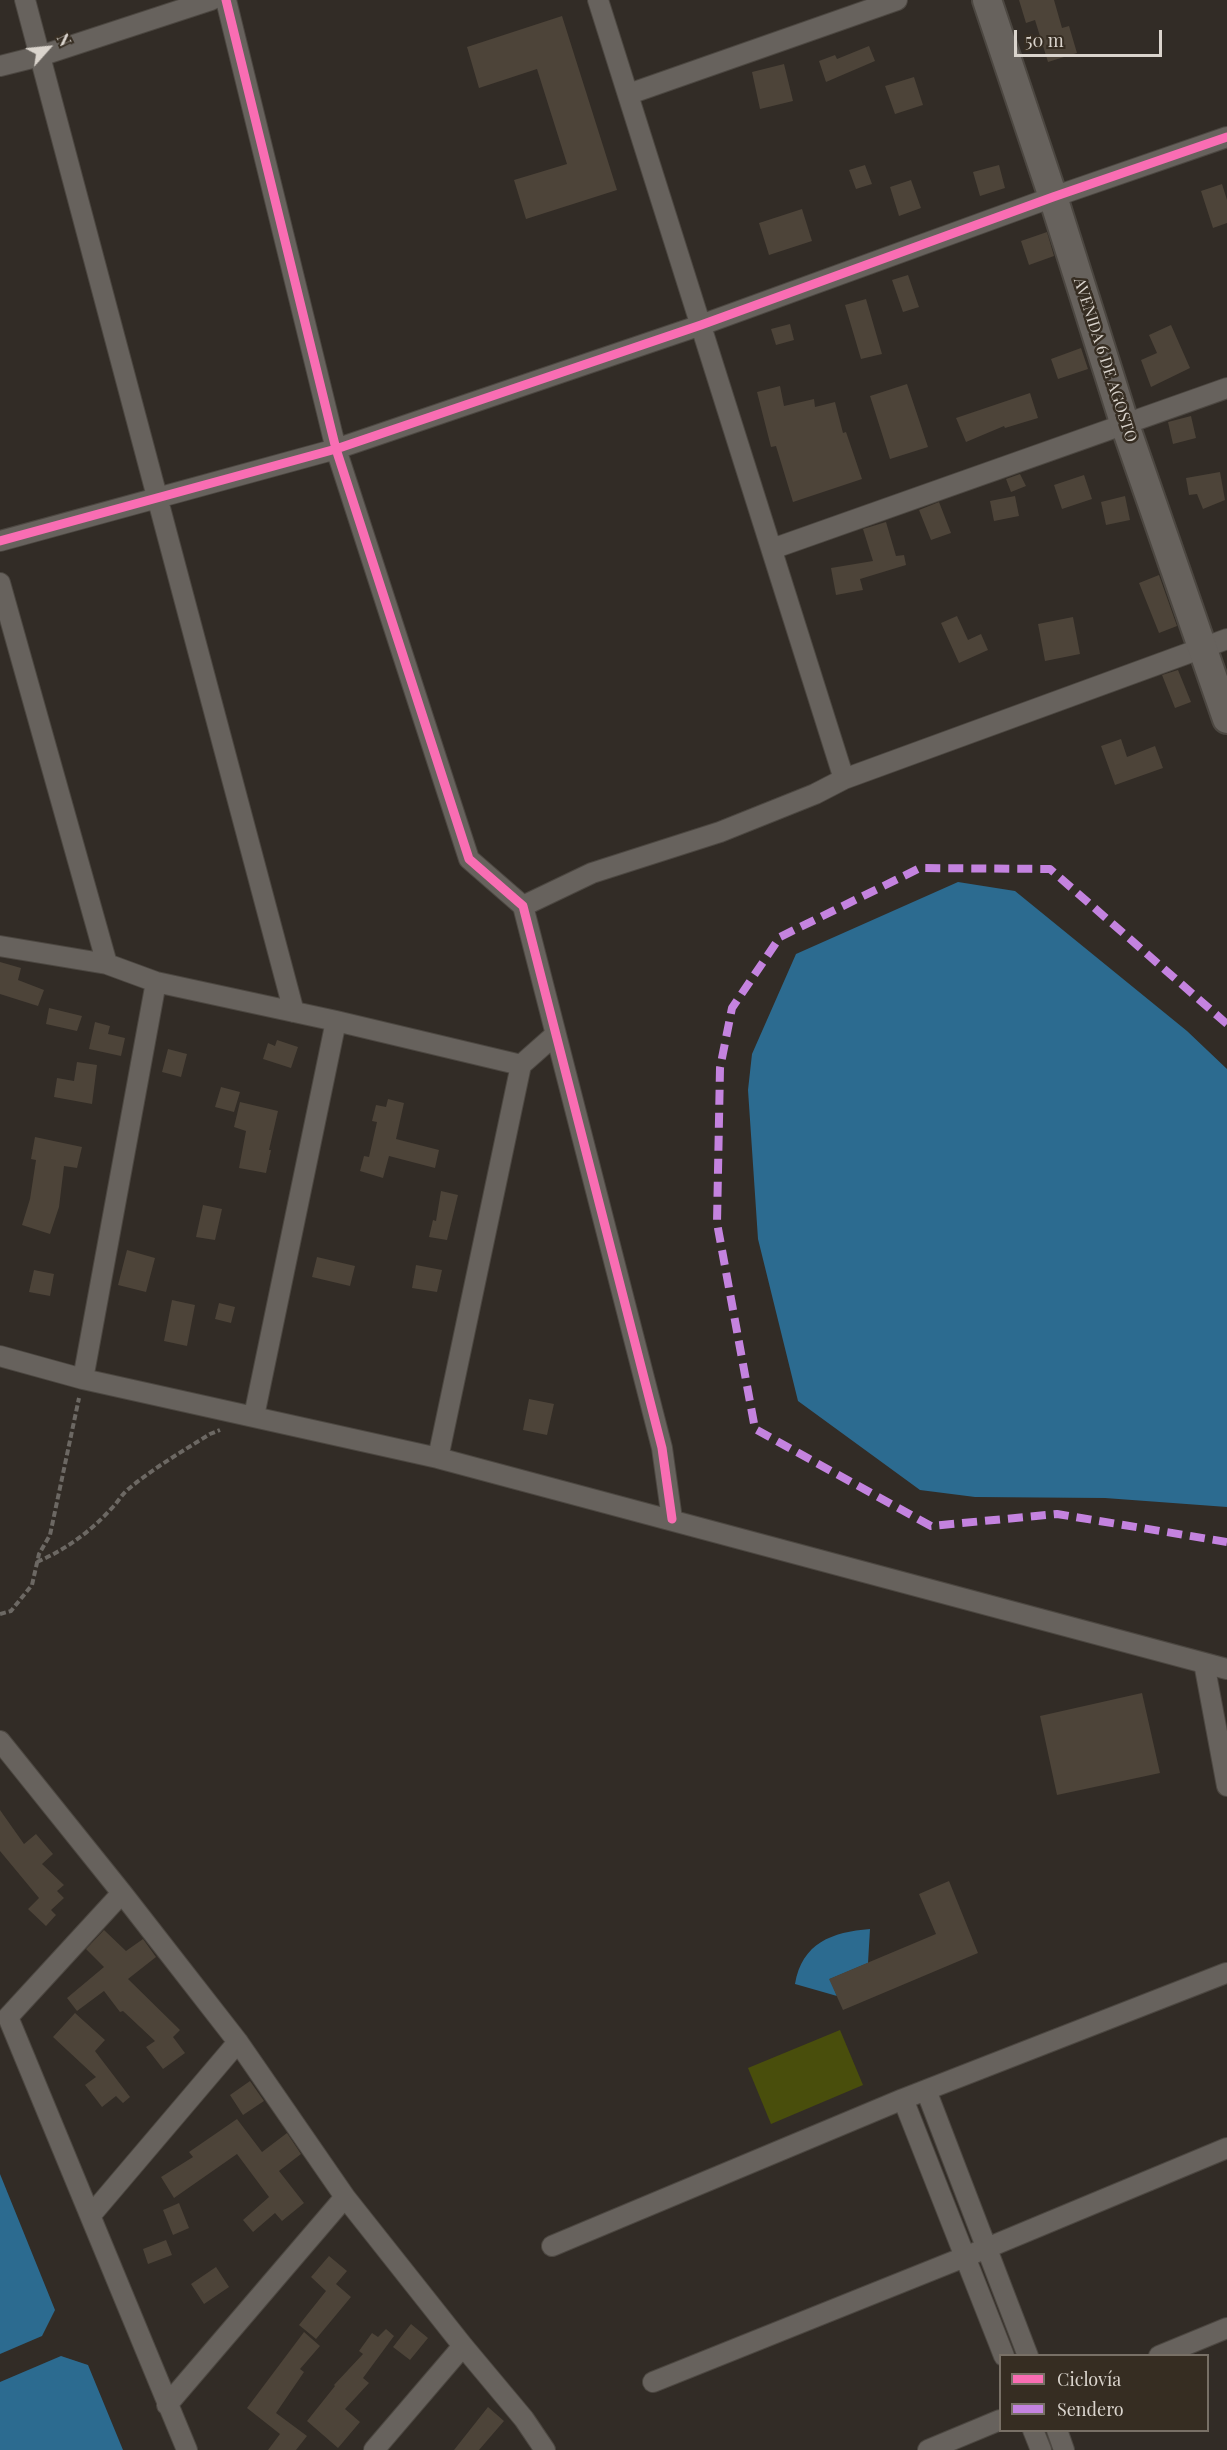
<!DOCTYPE html>
<html>
<head>
<meta charset="utf-8">
<style>
  body { margin:0 }
  #map { position:relative; width:1227px; height:2450px; overflow:hidden; background:#322c26; font-family:"Playfair Display",serif }
  canvas { display:block }
  .legend { position:absolute; left:999px; top:2354px; width:210px; height:78px; box-sizing:border-box; background:#362d22; border:2px solid #787066; margin:0; padding:8px 10px; list-style:none; font-size:18px; color:#dad4cd }
  .legend li { display:flex; align-items:center; gap:12px; height:30px }
  .legend b { width:30px; border:2px solid #787066 }
  .north { position:absolute; left:18px; top:18px; width:60px; height:60px; -webkit-text-stroke:4px #362d22; paint-order:stroke; rotate:63deg; font-size:16px; font-weight:700; line-height:24px; text-align:center; color:#dad4cd }
  .north::after { content:''; display:block; margin:auto; width:21px; height:27px; background:#dad4cd; clip-path:polygon(50% 0,100% 100%,50% 72%,0 100%) }
  .scale { position:absolute; left:1014px; top:30px; width:148px; height:27px; box-sizing:border-box; border:3px solid #dad4cd; border-top:0; padding-left:8px; font-size:18px; line-height:21px; white-space:nowrap; color:#dad4cd; -webkit-text-stroke:4px #362d22; paint-order:stroke }
</style>
</head>
<body>
<div id="map">
<canvas width="1227" height="2450"></canvas>
<ul class="legend">
<li><b style="height:8px;background:#f96db3"></b>Ciclovía</li>
<li><b style="height:8px;background:#c483df"></b>Sendero</li>
</ul>
<div class="north">N</div>
<div class="scale">50 m</div>
</div>
<script>
const ctx = document.querySelector('canvas').getContext('2d');
ctx.lineJoin = 'round';
function paint(path, color) {
  ctx.fillStyle = color;
  ctx.fill(path, 'evenodd');
}
function trace(path, color, width, dash) {
  ctx.strokeStyle = color;
  ctx.lineWidth = width;
  ctx.lineCap = dash ? 'butt' : 'round';
  ctx.setLineDash(dash || []);
  ctx.stroke(path);
}
function label(font, color, halo, rows, align = 'center') {
  ctx.font = font + ' "Playfair Display",serif';
  ctx.lineWidth = 5;
  ctx.setLineDash([]);
  ctx.textBaseline = 'middle';
  ctx.strokeStyle = halo;
  ctx.fillStyle = color;
  for (const [text, x, y, turn = 0] of rows) {
    ctx.save();
    ctx.translate(x, y);
    ctx.rotate((+turn || 0) * Math.PI / 180);
    ctx.textAlign = isNaN(turn) ? turn : align;
    if (halo) ctx.strokeText(text, 0, 0);
    ctx.fillText(text, 0, 0);
    ctx.restore();
  }
}
const green = new Path2D(`
  M840,2030L863,2085L771,2124L748,2068Z`);
const water = new Path2D(`
  M958,882L1015,891L1187,1031L1227,1069V1507L1105,1498L975,1497L920,1490L798,1401L758,1239L748,1090L752,1054L796,954Z
  M870,1929L868,1963L830,1979L837,1996L795,1984C802,1943 832,1932 870,1929Z
  M0,2174L55,2310L42,2336L0,2354Z
  M61,2356L88,2365L123,2450H0V2382Z`);
const building = new Path2D(`
  M1019,0H1054L1062,28L1069,26L1077,53L1048,62L1035,20L1026,23Z
  M562,16L617,190L526,219L514,180L567,164L537,69L479,88L467,47Z
  M869,46L875,61L826,82L819,61L835,55L837,59Z
  M784,64L793,101L760,109L752,72Z
  M914,77L923,105L895,114L885,86Z
  M865,165L872,184L856,189L849,170Z
  M999,165L1005,188L980,196L973,172Z
  M911,180L921,208L899,216L890,187Z
  M1222,184L1227,200V223L1213,228L1201,191Z
  M802,209L812,241L769,255L759,223Z
  M1047,232L1054,256L1029,265L1021,241Z
  M908,275L919,307L903,312L892,280Z
  M866,299L882,354L861,359L845,305Z
  M790,324L794,340L776,345L771,329Z
  M1171,325L1190,368L1151,387L1141,360L1157,353L1149,335Z
  M1081,348L1088,369L1058,379L1051,359Z
  M907,384L928,447L890,459L870,396Z
  M780,386L784,406L814,399L815,407L835,402L843,433L846,432L862,479L793,502L776,446L771,447L757,392Z
  M1030,393L1038,418L1005,428L1004,426L966,442L956,418Z
  M1191,416L1196,438L1173,444L1168,422Z
  M1220,472L1225,500L1203,509L1197,494L1189,495L1186,478Z
  M1020,474L1026,486L1011,492L1006,479Z
  M1084,475L1092,499L1062,509L1054,485Z
  M1015,496L1019,516L994,521L990,501Z
  M1125,496L1130,520L1106,525L1101,502Z
  M939,502L951,533L931,540L919,510Z
  M886,522L896,556L904,555L906,565L860,579L863,590L836,595L831,568L873,561L863,529Z
  M1159,575L1177,626L1159,633L1139,583Z
  M957,616L968,640L981,634L988,650L959,663L941,623Z
  M1073,617L1080,654L1045,661L1038,624Z
  M1178,670L1191,702L1175,708L1162,675Z
  M1121,739L1127,757L1155,746L1163,768L1115,785L1101,746Z
  M0,962L21,968L18,980L44,990L38,1006L0,994Z
  M49,1008L82,1016L77,1031L46,1024Z
  M95,1022L110,1026L108,1034L125,1038L121,1056L89,1049Z
  M277,1040L298,1047L291,1068L263,1059L268,1043L275,1046Z
  M168,1049L187,1054L181,1077L162,1072Z
  M77,1062L97,1065L92,1104L54,1097L57,1078L74,1081Z
  M221,1087L240,1092L234,1112L215,1107Z
  M388,1099L404,1103L396,1139L439,1150L435,1168L389,1156L383,1178L360,1171L364,1156L369,1157L377,1122L372,1121L376,1105L386,1107Z
  M240,1102L278,1111L269,1150H271L266,1173L239,1168L246,1131L234,1127Z
  M35,1137L82,1147L77,1168L64,1166L59,1207L50,1234L22,1225L30,1199L36,1160L31,1159Z
  M441,1191L458,1195L447,1240L429,1237L433,1220L436,1221Z
  M203,1205L222,1209L215,1240L196,1237Z
  M127,1250L155,1258L146,1292L118,1285Z
  M317,1257L355,1266L350,1286L312,1277Z
  M416,1265L442,1270L437,1292L412,1288Z
  M34,1270L54,1274L50,1296L29,1292Z
  M172,1300L195,1305L187,1346L164,1341Z
  M219,1303L235,1307L231,1323L215,1319Z
  M529,1399L554,1404L547,1435L523,1430Z
  M1142,1693L1160,1773L1057,1795L1040,1716Z
  M0,1810L24,1844L36,1834L53,1854L42,1864L64,1885L57,1891L64,1898L51,1910L56,1915L46,1926L28,1909L39,1898L0,1851Z
  M949,1881L978,1953L843,2010L829,1979L936,1934L919,1894Z
  M104,1930L126,1951L143,1939L156,1957L128,1979L180,2030L173,2037L185,2053L163,2069L146,2047L155,2041L123,2011L120,2012L104,1991L77,2011L67,1998L104,1967L86,1949Z
  M75,2013L105,2040L95,2051L130,2097L123,2103L116,2096L102,2107L85,2085L96,2077L53,2037Z
  M250,2081L264,2101L243,2115L230,2095Z
  M237,2119L262,2152L287,2133L301,2154L279,2171L304,2203L282,2221L275,2213L253,2232L243,2220L269,2197L237,2154L174,2198L161,2177L193,2157L189,2152Z
  M179,2203L189,2228L173,2235L163,2210Z
  M166,2240L172,2255L148,2264L143,2249Z
  M329,2256L347,2271L336,2284L351,2297L316,2339L299,2325L326,2291L311,2277Z
  M216,2267L229,2287L204,2304L191,2284Z
  M411,2324L428,2338L410,2360L393,2347Z
  M386,2329L394,2336L363,2378L369,2383L345,2409L360,2422L338,2448L307,2421L335,2386L334,2385L363,2354L359,2351L372,2333L378,2337Z
  M304,2332L320,2346L300,2369L304,2372L276,2413L307,2436L296,2450H268L280,2434L247,2408Z
  M488,2407L504,2421L479,2450H454Z`);
const path = new Path2D(`
  M37,1562C65,1550 90,1532 111,1509C117,1503 121,1496 126,1491C152,1469 181,1452 210,1434L220,1430
  M0,1614L11,1611L32,1585L39,1554L50,1535L79,1398`);
const street = new Path2D(`
  M25,0L294,1012
  M226,0L336,449L469,859L523,906L662,1448L672,1519
  M598,0L844,779
  M0,66L40,56L211,0
  M629,94L897,0
  M0,541L336,449L701,325L1053,197L1227,137
  M772,549L1227,388
  M0,583L107,964
  M523,906L592,873L720,832L815,794L844,779L1227,639
  M0,946L107,964L156,982L336,1021L521,1065
  M0,1356L83,1379L438,1458L1227,1669
  M83,1379L156,982
  M254,1416L336,1021
  M438,1458L521,1065L556,1034
  M1204,1663L1227,1786
  M0,1741L122,1893L238,2042L345,2197L463,2346L524,2419L545,2450
  M122,1893L8,2017L187,2450
  M926,2090L1028,2356
  M903,2099L1004,2356
  M91,2215L238,2042
  M552,2246L903,2099L1226,1973
  M1159,2356L1227,2328
  M653,2382L987,2248L1227,2148
  M167,2405L345,2197
  M1033,2430L1041,2450
  M1057,2430L1064,2450
  M374,2450L463,2346
  M928,2450L1000,2420`);
const secondary = new Path2D(`
  M987,0L1053,197L1125,425L1227,719`);
const quiet = new Path2D(`
  M1227,1024L1050,869L920,868L780,937L732,1008L720,1068L717,1223L755,1429L931,1526L1057,1514L1227,1542`);
const cycleway = new Path2D(`
  M226,0L336,449L469,859L523,906L662,1448L672,1519
  M0,541L336,449L701,325L1053,197L1227,137`);
const streetNames = [
  ["AVENIDA 6 DE AGOSTO",1105,360,72]
];
paint(green, '#494e0c');
paint(water, '#2c6b90');
paint(building, '#4d4439');
trace(street, '#4c4741', 22);
trace(secondary, '#4c4741', 32);
trace(path, '#6c6863', 4, [6, 3]);
trace(street, '#67625d', 20);
trace(secondary, '#67625d', 28);
trace(quiet, '#c483df', 8, [15, 8]);
trace(cycleway, '#f96db3', 9);
label('16px', '#dad4cd', '#362d22', streetNames);
</script>
</body>
</html>
